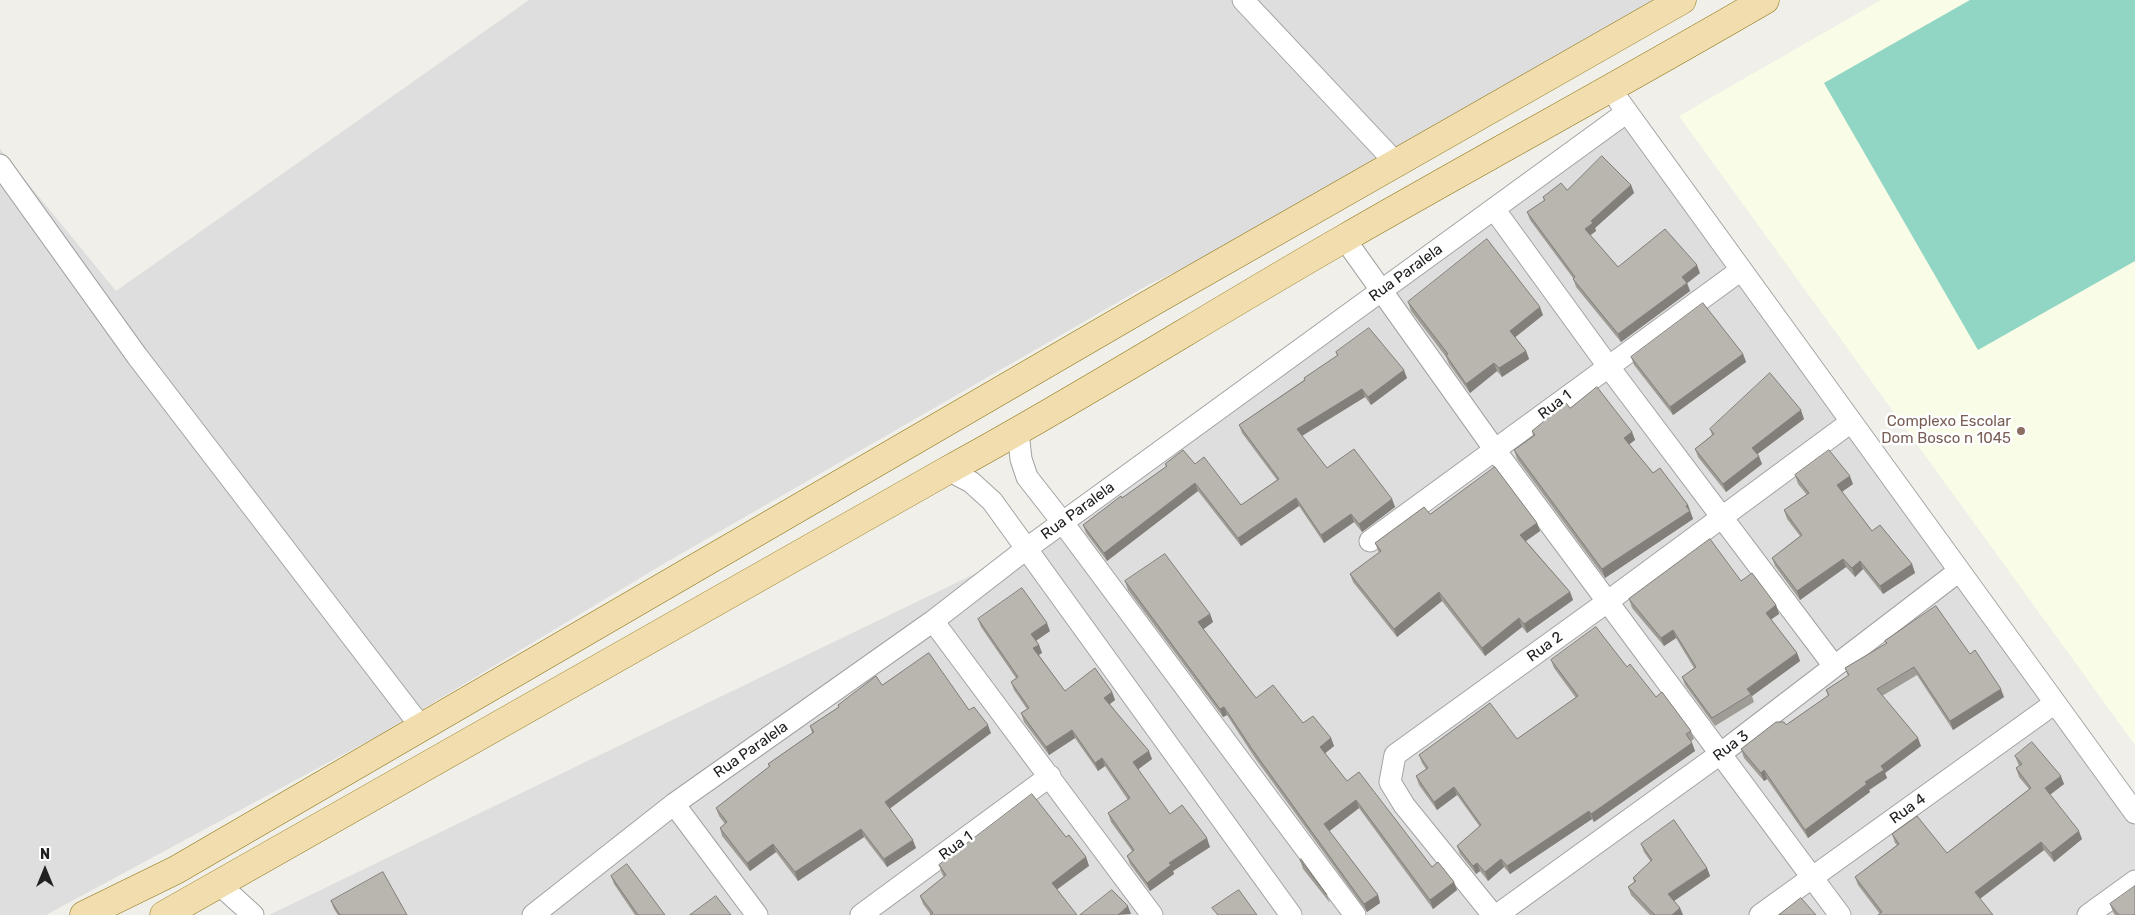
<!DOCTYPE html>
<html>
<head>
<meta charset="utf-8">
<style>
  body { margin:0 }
  #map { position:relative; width:2135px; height:915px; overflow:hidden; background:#f0efe9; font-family:Rubik,sans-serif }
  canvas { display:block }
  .north { position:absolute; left:20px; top:845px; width:50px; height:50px; -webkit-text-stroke:4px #fff; paint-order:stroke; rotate:0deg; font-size:14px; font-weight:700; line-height:20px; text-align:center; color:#212121 }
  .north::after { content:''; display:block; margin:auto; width:18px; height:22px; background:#212121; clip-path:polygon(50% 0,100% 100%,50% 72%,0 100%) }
</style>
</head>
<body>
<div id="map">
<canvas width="2135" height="915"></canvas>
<div class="north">N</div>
</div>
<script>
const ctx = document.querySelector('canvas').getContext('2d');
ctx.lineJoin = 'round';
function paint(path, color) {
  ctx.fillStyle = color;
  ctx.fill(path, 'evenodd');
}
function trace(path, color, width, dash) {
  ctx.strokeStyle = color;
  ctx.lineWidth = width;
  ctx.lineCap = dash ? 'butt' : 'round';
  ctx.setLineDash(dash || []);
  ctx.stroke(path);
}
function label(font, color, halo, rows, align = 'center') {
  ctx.font = font + ' Rubik,sans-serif';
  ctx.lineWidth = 5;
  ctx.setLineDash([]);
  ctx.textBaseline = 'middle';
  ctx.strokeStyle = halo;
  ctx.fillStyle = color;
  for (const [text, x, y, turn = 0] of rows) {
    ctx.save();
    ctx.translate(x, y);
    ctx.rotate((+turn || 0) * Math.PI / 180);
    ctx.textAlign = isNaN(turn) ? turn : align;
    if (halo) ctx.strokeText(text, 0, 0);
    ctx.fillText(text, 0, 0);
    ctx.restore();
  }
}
const residential = new Path2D(`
  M529,0H1682L1397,164L1146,286L665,563L381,734L46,915H0V149L116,291Z
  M1627,112L2135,813V915H269L1026,549Z`);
const education = new Path2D(`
  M1881,0H2135V745L1679,116Z`);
const pitch = new Path2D(`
  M1970,0H2135V261L1978,350L1824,83Z`);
const minor = new Path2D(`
  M1243,0L1397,164
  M1619,101L2135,813
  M0,165L137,356L422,728
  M1494,209L1608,366L1834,666
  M1344,238L1495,450L1840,915
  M1018,432L1021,459L1027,477L1063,523L1355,915
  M948,470L971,482L992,501L1291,915
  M1370,541L1741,270
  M933,621L1152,915
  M674,804L757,915
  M219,884L253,915
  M533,915L674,804L933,621L1026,549L1627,112
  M861,915L1050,776
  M1493,915L1404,805L1390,782L1395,755L1607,602L1851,422
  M1497,915L1720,754L1959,571
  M1760,915L2055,703
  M2088,915L2135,881`);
const primary = new Path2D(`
  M84,915L176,870L1156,300L1682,0
  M164,915L948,470C1083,397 1212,314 1345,238C1484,158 1626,81 1765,0`);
const wall = new Path2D(`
  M1631,185L1634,193L1595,228L1596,231L1590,235L1618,267L1700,273L1687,283L1690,291L1621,342L1576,287L1573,278L1530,220L1527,212L1544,201L1543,197L1567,190Z
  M1408,302L1543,315L1515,337L1526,351L1529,359L1502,377L1497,371L1470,393L1449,364L1446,357L1411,311Z
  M1336,352L1407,378L1371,405L1365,397L1302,436L1327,468L1392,499L1395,507L1362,532L1354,522L1324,543L1299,506L1241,546L1198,491L1107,561L1086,533L1083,525L1166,467L1165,464H1195L1241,505L1277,480L1242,433L1239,425L1304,380V378L1337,356Z
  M1743,354L1746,362L1673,415L1634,365L1631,357Z
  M1570,408L1632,432L1635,440L1629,444L1653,473L1688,505L1693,519L1605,578L1517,459L1514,450L1533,436L1532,431Z
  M1804,419L1757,454L1762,464L1726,492L1698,457L1695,449L1712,435L1710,429Z
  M1795,475L1853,484L1842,492L1872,531L1912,564L1915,573L1883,594L1863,569L1855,577L1846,567L1800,600L1775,566L1772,558L1800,536L1787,519L1784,510L1807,495L1798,484Z
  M1430,514L1537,523L1540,531L1526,541L1570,592L1573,600L1527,633L1522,627L1485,656L1442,601L1397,637L1353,582L1350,574L1379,553L1375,543Z
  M1125,581L1210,614L1213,622L1203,629L1256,698L1331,738L1334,746L1325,753L1347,781L1432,867L1454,882L1457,890L1433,909L1359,808L1329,831L1378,895L1380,903L1367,912L1255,758L1227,715L1223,717L1128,590Z
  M1741,581L1776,605L1779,614L1771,619L1797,653L1800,661L1752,696L1754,702L1715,726L1685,685L1682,677L1694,668L1676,638L1664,646L1632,608L1629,599Z
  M978,619L1050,631L1036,641L1039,645L1042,653L1039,655L1065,691L1112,692L1115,700L1110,704L1152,759L1138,769L1170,814L1210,847L1173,871L1174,874L1150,891L1130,864L1127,856L1132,851L1111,822L1108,813L1128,800L1105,766L1098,771L1075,738L1049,755L1024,722L1021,713L1027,709L1014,690L1011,682L1016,678L981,627Z
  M1885,641L1970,654L2004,697L1953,730L1917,675L1882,696L1921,746L1885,773L1887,778L1869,790L1870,792L1808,838L1767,779L1764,781L1744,758L1741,749L1786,725L1828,696L1826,690L1848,676L1845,668L1886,644Z
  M1551,660L1627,667L1656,697L1691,731L1694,739L1691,741L1695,751L1594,822L1592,819L1510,874L1504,867L1488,881L1480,871L1476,874L1460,854L1457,846L1480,827L1457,795L1437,810L1419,785L1416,776L1426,769L1422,763L1419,755L1517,739L1576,698L1554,668Z
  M882,685L969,710L991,733L890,808L916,848L887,867L864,837L798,881L776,852L750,871L722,836L720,828L725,824L719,816L716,808L769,767L768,764L812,733L810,726L839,707L838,705Z
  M2015,756L2064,784L2050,795L2082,839L2054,862L2044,850L1980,899L1880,914L1858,885L1855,877L1897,845L1895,843L1892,834L1947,853L2029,789L2019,777L2016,768L2019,766Z
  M1066,837L1086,857L1089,866L931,915L923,904L920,896L944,877L942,874L939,865Z
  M1641,844L1707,868L1710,876L1674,901L1680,908L1683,915H1650L1631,895L1628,887L1634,882L1633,878L1651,862L1644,852Z
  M1300,860L1327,895L1330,903L1303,869Z
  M611,876L665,915H635L614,884Z
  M331,901L407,915H338L334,909Z
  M2110,904L2135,915H2115L2113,912Z`);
const shadedWall = new Path2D(`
  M1631,185L1634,193L1595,228L1596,231L1588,237L1585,229L1591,221Z
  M1697,265L1700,273L1685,285L1682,277Z
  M1687,283L1690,291L1621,342L1618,334Z
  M1540,307L1543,315L1513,339L1510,331Z
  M1526,351L1529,359L1502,377L1499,368Z
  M1743,354L1746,362L1673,415L1670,407Z
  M1494,363L1497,371L1470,393L1466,384Z
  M1404,370L1407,378L1371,405L1368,397Z
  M1362,389L1365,397L1300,437L1297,429Z
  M1801,410L1804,419L1755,456L1752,448Z
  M1632,432L1635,440L1627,446L1624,438Z
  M1759,456L1762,464L1726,492L1723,484Z
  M1850,476L1853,484L1840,493L1837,485Z
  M1195,483L1198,491L1107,561L1104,553Z
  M1296,498L1299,506L1241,546L1238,538Z
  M1392,499L1395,507L1362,532L1359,524Z
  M1688,505L1693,519L1605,578L1602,569Z
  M1351,514L1354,522L1324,543L1321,535Z
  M1537,523L1540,531L1523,543L1520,535Z
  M1843,559L1846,567L1800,600L1797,591Z
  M1860,561L1863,569L1855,577L1852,568Z
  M1912,564L1915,573L1883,594L1880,586Z
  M1439,592L1442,601L1397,637L1394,629Z
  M1570,592L1573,600L1527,633L1524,624Z
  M1776,605L1779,614L1769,621L1766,613Z
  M1210,614L1213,622L1201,631L1198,622Z
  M1519,618L1522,627L1485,656L1482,648Z
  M1047,623L1050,631L1034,642L1031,634Z
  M1673,630L1676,638L1664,646L1661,638Z
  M1039,645L1042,653L1036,656L1033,648Z
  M1797,653L1800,661L1752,696L1747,689Z
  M2001,689L2004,697L1953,730L1950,721Z
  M1112,692L1115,700L1107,706L1104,698Z
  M1224,707L1227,715L1223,717L1220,709Z
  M988,725L991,733L888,810L885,802Z
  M1072,730L1075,738L1049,755L1046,747Z
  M1331,738L1334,746L1323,755L1320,747Z
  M1918,738L1921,746L1885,773L1887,778L1869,790L1870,792L1808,838L1805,830L1881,766Z
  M1692,743L1695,751L1594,822L1591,814Z
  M1149,751L1152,759L1136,771L1133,762Z
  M1102,758L1105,766L1098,771L1095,763Z
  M1764,770L1767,779L1764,781L1761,773Z
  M2061,776L2064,784L2048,796L2045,788Z
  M1454,787L1457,795L1437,810L1434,802Z
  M1356,800L1359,808L1327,833L1324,824Z
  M1589,811L1592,819L1510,874L1507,866Z
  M861,829L864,837L798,881L795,872Z
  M2079,831L2082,839L2054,862L2051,853Z
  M1207,838L1210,847L1173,871L1174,874L1150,891L1147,883L1169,863Z
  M913,840L916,848L887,867L884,859Z
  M2041,842L2044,850L1978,900L1975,892Z
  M773,844L776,852L750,871L747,863Z
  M1086,857L1089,866L1055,891L1052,883Z
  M1501,859L1504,867L1488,881L1485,872Z
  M1477,863L1480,871L1476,874L1473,866Z
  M1707,868L1710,876L1671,903L1668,894Z
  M1454,882L1457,890L1433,909L1430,900Z
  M1378,895L1380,903L1367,912L1364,904Z
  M1128,906L1131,914L1118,915Z
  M1680,908L1683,915H1672Z`);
const building = new Path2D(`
  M1602,156L1631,185L1591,221L1593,223L1585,229L1618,267L1665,229L1697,265L1682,277L1687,283L1618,334L1573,279L1575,277L1527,212L1545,200L1543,197L1561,183L1567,190Z
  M1487,239L1540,307L1510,331L1526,351L1499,368L1494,363L1466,384L1446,355L1448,354L1408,302Z
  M1703,303L1743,354L1670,407L1631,357Z
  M1369,328L1404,370L1368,397L1362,389L1297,429L1327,468L1354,449L1392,499L1359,524L1351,514L1321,535L1296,498L1238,538L1195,483L1104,553L1083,525L1121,496L1122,498L1167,466L1165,464L1183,450L1195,464L1204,457L1241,505L1279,479L1239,425L1305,380L1304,378L1338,355L1336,352Z
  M1770,373L1801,410L1752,448L1759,456L1723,484L1695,449L1714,434L1710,429Z
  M1597,387L1632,432L1624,438L1653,473L1660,468L1688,505L1686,506L1690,511L1602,569L1514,450L1535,435L1532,431L1566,403L1570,408Z
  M1829,450L1850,476L1837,485L1872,531L1880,525L1912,564L1880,586L1860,561L1852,568L1843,559L1797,591L1772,558L1802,535L1784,510L1809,493L1795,475Z
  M1495,467L1537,523L1520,535L1570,592L1524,624L1519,618L1482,648L1439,592L1394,629L1350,574L1381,551L1375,543L1424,507L1430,514Z
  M1710,539L1741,581L1752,573L1776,605L1766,613L1797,653L1747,689L1751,694L1712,718L1682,677L1696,667L1673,630L1661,638L1629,599Z
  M1165,554L1210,614L1198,622L1256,698L1273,685L1303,723L1313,716L1331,738L1320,747L1347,781L1359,772L1432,867L1438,862L1454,882L1430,900L1356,800L1324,824L1378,895L1364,904L1252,749L1224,707L1220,709L1125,581Z
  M1022,588L1047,623L1031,634L1039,645L1033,648L1065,691L1095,668L1112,692L1104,698L1149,751L1133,762L1170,814L1182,805L1207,838L1169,863L1171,865L1147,883L1127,856L1134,850L1108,813L1130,798L1102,758L1095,763L1072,730L1046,747L1021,713L1029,708L1011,682L1018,677L978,619Z
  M1936,606L1970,654L1975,650L2001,689L1950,721L1914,667L1877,689L1918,738L1881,766L1884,770L1865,782L1867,784L1805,830L1764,770L1761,773L1741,749L1776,722H1784L1786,725L1829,695L1826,690L1849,675L1845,668L1887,643L1885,641Z
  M1596,627L1627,667L1630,664L1656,697L1662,692L1691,731L1686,734L1692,743L1591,814L1589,811L1507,866L1501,859L1485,872L1477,863L1473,866L1457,846L1481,825L1454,787L1434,802L1416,776L1428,768L1419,755L1490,703L1517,739L1578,696L1551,660Z
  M929,653L969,710L974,707L988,725L885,802L913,840L884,859L861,829L795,872L773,844L747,863L720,828L727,822L716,808L770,766L768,764L814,732L810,726L839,707L838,705L876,676L882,685Z
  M2032,742L2061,776L2045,788L2079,831L2051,853L2041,842L1975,892L1993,915H1878L1882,912L1855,877L1899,844L1892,834L1917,816L1947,853L2031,788L2016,768L2022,764L2015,756Z
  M1032,794L1066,837L1069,835L1086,857L1052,883L1077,915H930L933,913L920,896L946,875L939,865Z
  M1674,820L1707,868L1668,894L1680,908L1672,915H1655L1628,887L1636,881L1633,878L1652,860L1641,844Z
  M1301,859L1327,895L1300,860Z
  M627,864L665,915H638L611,876Z
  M383,872L407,915H340L331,901Z
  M2135,886V915H2119L2110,904Z
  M1112,890L1128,906L1118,915H1080Z
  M1239,890L1257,915H1218L1212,908Z
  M716,896L731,915H690Z
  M1801,898L1816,915H1779Z`);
const markers = [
  [2021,431,5,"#8d6e63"]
];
const streetNames = [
  ["Rua Paralela",1406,273,-36],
  ["Rua 1",1555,405,-37],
  ["Rua Paralela",1078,511,-36],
  ["Rua 2",1545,647,-36],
  ["Rua 3",1731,746,-37],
  ["Rua Paralela",751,750,-35],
  ["Rua 4",1908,809,-36],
  ["Rua 1",956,846,-36]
];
const educationNames = [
  ["Complexo Escolar",2011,422],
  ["Dom Bosco n 1045",2011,439]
];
paint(residential, '#dfdede');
paint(education, '#f9fce6');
paint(pitch, '#91d5c4');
trace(minor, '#a2a2a2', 23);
trace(primary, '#8b7513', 29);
trace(minor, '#fff', 21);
trace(primary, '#f1ddad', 28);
paint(wall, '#9f9c96');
paint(shadedWall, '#827f7a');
paint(building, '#b9b5af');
trace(building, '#827f7a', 1);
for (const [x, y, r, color] of markers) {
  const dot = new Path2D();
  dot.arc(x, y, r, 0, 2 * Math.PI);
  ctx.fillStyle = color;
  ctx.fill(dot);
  trace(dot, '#fff', 2);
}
label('15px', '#212121', '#fff', streetNames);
label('15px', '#785e54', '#fff', educationNames, 'right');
</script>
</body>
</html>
